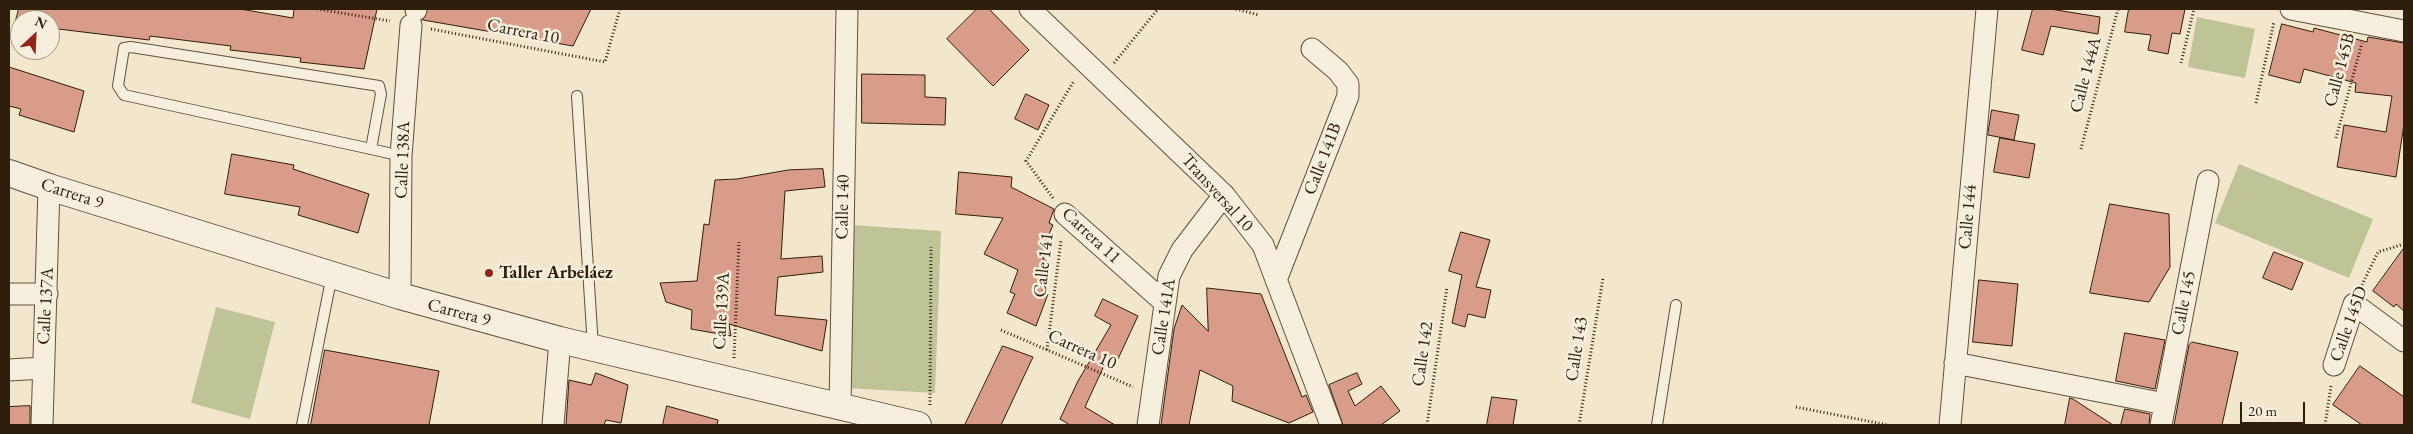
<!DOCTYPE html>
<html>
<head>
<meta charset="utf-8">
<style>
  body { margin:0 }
  #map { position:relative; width:2413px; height:434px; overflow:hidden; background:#f2e6cd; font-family:"EB Garamond",serif }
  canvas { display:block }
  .frame { position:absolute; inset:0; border:10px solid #2f1e0b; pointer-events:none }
  .north { position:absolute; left:10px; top:10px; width:50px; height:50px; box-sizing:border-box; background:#f7efde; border:1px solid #a79b8a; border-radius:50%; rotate:25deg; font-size:14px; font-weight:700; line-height:20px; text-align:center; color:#2f1e0b }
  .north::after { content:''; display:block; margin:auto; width:18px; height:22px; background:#8f2418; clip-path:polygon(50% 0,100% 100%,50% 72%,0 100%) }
  .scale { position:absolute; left:2240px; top:402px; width:65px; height:22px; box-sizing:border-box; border:2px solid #2f1e0b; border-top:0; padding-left:6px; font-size:15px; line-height:18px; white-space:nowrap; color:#2f1e0b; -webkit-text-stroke:4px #f7efde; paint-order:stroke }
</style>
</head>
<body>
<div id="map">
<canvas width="2413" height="434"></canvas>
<div class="frame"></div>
<div class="north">N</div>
<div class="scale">20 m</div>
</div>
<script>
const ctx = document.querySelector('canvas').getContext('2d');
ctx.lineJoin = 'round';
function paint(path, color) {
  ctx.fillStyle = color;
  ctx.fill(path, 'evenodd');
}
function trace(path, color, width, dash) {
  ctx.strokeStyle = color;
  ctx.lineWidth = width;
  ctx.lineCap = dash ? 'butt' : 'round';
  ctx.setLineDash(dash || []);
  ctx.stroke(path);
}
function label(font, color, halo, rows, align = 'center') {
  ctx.font = font + ' "EB Garamond",serif';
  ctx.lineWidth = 5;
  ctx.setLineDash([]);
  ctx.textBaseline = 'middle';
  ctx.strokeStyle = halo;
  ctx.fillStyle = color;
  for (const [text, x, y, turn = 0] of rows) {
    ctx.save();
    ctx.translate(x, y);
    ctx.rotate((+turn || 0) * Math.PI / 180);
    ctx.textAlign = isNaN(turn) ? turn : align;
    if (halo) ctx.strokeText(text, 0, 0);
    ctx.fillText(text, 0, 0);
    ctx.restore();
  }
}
const green = new Path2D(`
  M2197,17L2255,29L2245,78L2188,67Z
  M2239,164L2373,219L2349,278L2215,223Z
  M852,225L941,231L935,393L846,388Z
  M216,307L275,322L250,419L191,403Z`);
const building = new Path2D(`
  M19,9H240L293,18L294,9H377L364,69L300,62L301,58L230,50L231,46L150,36L149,40L50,28V20H20V25L15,24Z
  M428,9H591L573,46L423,20Z
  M977,9H989L1029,50L993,86L947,39Z
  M2033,9H2050L2100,17L2098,34L2051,26L2043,55L2022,50Z
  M2129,9H2185L2180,34L2172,33L2168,54L2148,50L2151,35L2125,32Z
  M2282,24L2313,32L2314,28L2367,42L2368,37L2404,43V124L2396,177L2337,167L2344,125L2386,132L2392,96L2355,92L2356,83L2304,69L2300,83L2269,75Z
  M9,67L84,91L74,132L19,115L21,109L9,106Z
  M862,74L925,75V97L946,98L945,125L862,123Z
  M1026,94L1049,105L1038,130L1015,119Z
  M1992,110L2019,115L2014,140L1988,135Z
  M2000,138L2035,144L2029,178L1994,172Z
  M232,154L294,165L293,169L369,194L358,233L298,215L300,207L225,194Z
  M823,169L825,187L785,191L781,259L822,256L823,272L778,277L775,315L827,320L822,351L729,324L731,336L691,329L692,310L666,302L660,283L697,281L704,224L709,225L715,180L737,179L788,170Z
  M959,172L1012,177L1011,187L1054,209L1049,223L1053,225L1046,241L1050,243L1043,259L1047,261L1043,292L1048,294L1036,326L1007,313L1015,294L1010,292L1018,270L984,254L1003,218L956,214Z
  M2110,204L2169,214L2170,267L2149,302L2090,293Z
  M1461,232L1490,240L1476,287L1491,290L1485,318L1468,314L1465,327L1452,323L1462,275L1449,271Z
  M2404,248V311L2396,304L2394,307L2373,291Z
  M2274,252L2303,263L2292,290L2263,278Z
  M1979,280L2018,284L2012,346L1973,342Z
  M1207,288L1261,294L1302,397L1306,395L1313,412L1289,423L1232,401L1233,386L1200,370L1189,425H1161L1174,329L1182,305L1208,331Z
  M1103,299L1138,316L1117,361L1108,357L1085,407L1115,425H1070L1060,419L1078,381L1111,325L1095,316Z
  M2125,333L2165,340L2155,389L2116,381Z
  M2192,342L2238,352L2222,425H2174L2189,345Z
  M1003,346L1033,357L1001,425H965Z
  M325,350L439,371L429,425H311Z
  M2360,366L2404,397V425H2362L2333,405Z
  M596,373L628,385L621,423L606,420L604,425H566L569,380L591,385Z
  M1357,373L1362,384L1348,391L1355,406L1381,386L1400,411L1381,425H1343L1329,385Z
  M1492,397L1517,400L1513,425H1487Z
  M2070,398L2073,399L2113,425H2065Z
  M30,406V425H9V407Z
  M667,406L718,420L717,425H663Z
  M2125,409L2150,414L2149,425H2121Z`);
const path = new Path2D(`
  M317,9L390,21
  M1236,9L1259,15
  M431,29L605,62L620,9
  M1114,63L1158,9
  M2181,63L2194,9
  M2256,103L2274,22
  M2336,138L2362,43
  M2081,149L2118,9
  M1053,198L1026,161L1074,81
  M2362,285L2378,252L2404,244
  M1001,330L1133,387
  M1047,350L1061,240
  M734,358L739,242
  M930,405L931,247
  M1796,407L1888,425
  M1427,425L1447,287
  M1579,425L1603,278
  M2325,425L2331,386`);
const service = new Path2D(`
  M577,96L593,347
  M371,149L381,94L379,86L131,47L124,48L118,86L124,95L371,149L401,156
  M302,425L332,275
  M1657,425L1676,305`);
const minor = new Path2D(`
  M1030,9L1224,195L1263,245L1331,425
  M2291,9L2404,31
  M416,10V9
  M1065,214L1164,302
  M1276,280L1348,96V84L1338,71L1312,49
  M9,294H47
  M400,296L401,156L411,25
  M1955,363L2165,404
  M2334,365L2354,304L2404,341
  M9,370L43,368
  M840,406L847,9
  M42,425L49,187
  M553,425L560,340
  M1148,425L1169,276L1182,250L1224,195
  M1950,425L1987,9
  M2161,425L2208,181`);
const tertiary = new Path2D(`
  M9,173L49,187L400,296L560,340L918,425`);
const markers = [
  [489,273,5,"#8f2418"]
];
const streetNames = [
  ["Carrera 10",523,32,11],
  ["Calle 145B",2340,70,-75],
  ["Calle 144A",2086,75,-75],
  ["Calle 141B",1323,159,-69],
  ["Calle 138A",403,160,-88],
  ["Transversal 10",1217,193,48],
  ["Carrera 9",72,194,18],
  ["Calle 140",843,207,-89],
  ["Calle 144",1968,217,-85],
  ["Carrera 11",1091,236,43],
  ["Calle 141",1044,265,-83],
  ["Calle 145",2184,303,-79],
  ["Calle 137A",46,306,-87],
  ["Calle 139A",722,311,-87],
  ["Carrera 9",459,313,15],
  ["Calle 141A",1164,317,-81],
  ["Calle 145D",2349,324,-70],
  ["Calle 143",1577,349,-81],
  ["Carrera 10",1082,350,24],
  ["Calle 142",1423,354,-82]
];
const poiNames = [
  ["Taller Arbeláez",499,273]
];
paint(green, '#bec496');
paint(building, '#d89c89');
trace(building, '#2f1e0b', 1);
trace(service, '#60503c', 12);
trace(minor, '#60503c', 23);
trace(tertiary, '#60503c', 28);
trace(path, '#2f1e0b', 3, [1, 2.5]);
trace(service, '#f7efde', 10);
trace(minor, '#f7efde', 21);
trace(tertiary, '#f7efde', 26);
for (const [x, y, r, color] of markers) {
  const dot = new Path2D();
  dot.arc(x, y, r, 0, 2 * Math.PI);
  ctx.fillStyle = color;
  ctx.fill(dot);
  trace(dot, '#f7efde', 2);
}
label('18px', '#2f1e0b', '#f7efde', streetNames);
label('bold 18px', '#2f1e0b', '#f7efde', poiNames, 'left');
</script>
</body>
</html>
